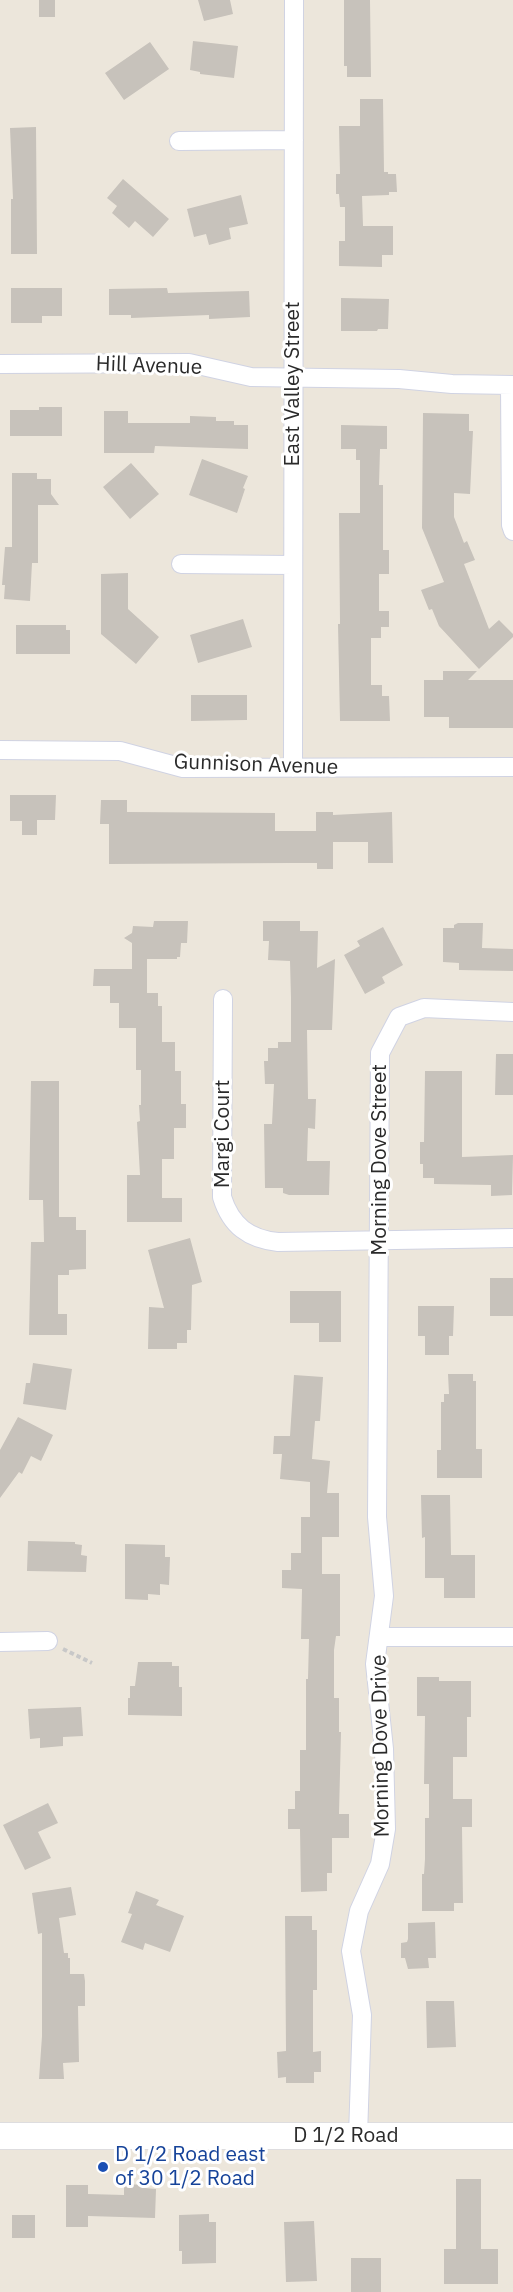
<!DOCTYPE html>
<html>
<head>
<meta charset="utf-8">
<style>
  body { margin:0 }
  canvas { display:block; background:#ece6db }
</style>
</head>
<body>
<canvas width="513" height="2292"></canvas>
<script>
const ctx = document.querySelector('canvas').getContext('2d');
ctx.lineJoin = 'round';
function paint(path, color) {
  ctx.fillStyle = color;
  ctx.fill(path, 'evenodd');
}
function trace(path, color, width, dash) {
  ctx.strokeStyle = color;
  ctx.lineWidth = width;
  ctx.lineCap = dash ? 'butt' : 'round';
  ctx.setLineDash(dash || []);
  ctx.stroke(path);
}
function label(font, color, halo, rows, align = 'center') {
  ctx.font = font + ' "IBM Plex Sans",sans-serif';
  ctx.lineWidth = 6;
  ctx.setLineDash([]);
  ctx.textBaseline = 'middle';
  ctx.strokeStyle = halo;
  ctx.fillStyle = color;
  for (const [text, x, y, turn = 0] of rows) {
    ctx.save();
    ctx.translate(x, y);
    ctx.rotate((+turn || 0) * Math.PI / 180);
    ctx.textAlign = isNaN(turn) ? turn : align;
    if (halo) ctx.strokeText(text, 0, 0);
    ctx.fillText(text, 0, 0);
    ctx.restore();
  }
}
const building = new Path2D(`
  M39,0H55V17H39Z
  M198,0H230L233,14L204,21Z
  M344,0H370L371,77H347V66H344Z
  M193,41L238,46L234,78L200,74V72L190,70Z
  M150,42L169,69L124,100L105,73Z
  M360,99H383L384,172H388V174H396L397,192H389V195L362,196L363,226H393V255H382V267L339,266V241H345V207H340L339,194H336V174H340L339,126H360Z
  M36,127L37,254H11V199H13L10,128Z
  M123,179L169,219L153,237L135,221L129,228L112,213L117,206L107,198Z
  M241,195L248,224L229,228L231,239L209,245L206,234L194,237L187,209Z
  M11,288H62V316H42V323H11Z
  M167,288L168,293L249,291L250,317L209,319V315L131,318V315H109V289Z
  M341,298L389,299L388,329H378L377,331H341Z
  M39,407H62V436H10V410H39Z
  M104,411H128V423H190V416L216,417V421H234V425H248V449L155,446L154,453H104Z
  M423,413L469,414V431H473L470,494L454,493V517L464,543L467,541L475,560L464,564L489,629L499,620L513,634V637L479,669L439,626L432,609L429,610L421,590L444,582L422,528Z
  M341,425L387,426V449H380L379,485H383V550H389V574H379V611H389V627H381V638H371V685H382V696H389L390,721H340L338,624H340L339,513H360V460H356V449H341Z
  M202,459L248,476L243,488L245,489L237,513L189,495Z
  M131,463L159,494L130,519L103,487Z
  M12,473H37V479H51V494L59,505H38V563H32L30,601L4,599L5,585H2L5,547H12Z
  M128,573V609L159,637L136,664L101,634V574Z
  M243,619L252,647L198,663L190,635Z
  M16,625H66V630H70V654H16Z
  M443,671H477L468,680H513V728H449V717H424V680H443Z
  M191,695H247V720L191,721Z
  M10,795H56L55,820H37V835H22V821H10Z
  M101,800H127V812L275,813V831H316V812H333V815L392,812L393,863H368V842H333V869H317V863H292L109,864V824H100Z
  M154,921H188L187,943H181L180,957H177V959H147V993H158V1006H162V1042H175V1071H181V1104H186V1128H174V1159H162V1198H182V1222H127V1175H140L137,1122L140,1121L139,1105H141V1070H136V1028H119V1003H110V986H93L94,969H132V943L124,938L132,933L133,926L153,927Z
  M263,921H300V931H318L317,968L335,959L332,1030H307L308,1099H316L315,1129L308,1128L307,1161H330L329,1195H289L283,1193V1188H265L264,1124H272L274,1084H265L264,1061H268V1048H278V1042H291V998L290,961L268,960L269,941H263Z
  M458,923H483L482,948L513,949V971L459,970V963L443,962V928H454V925Z
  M383,927L403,965L382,977L385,983L365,994L344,955L360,946L357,941Z
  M496,1054H513V1095H495Z
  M425,1071H462V1157L513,1155L512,1195L491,1196V1185L434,1184V1178H423V1164H420V1142H424Z
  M31,1081H59V1217H76V1230H86V1269L69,1270V1275H58V1314H67V1335H29L31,1242H44L43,1200H29Z
  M190,1238L202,1282L192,1285L191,1330H187V1343H177V1349H148L149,1307L164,1308L148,1250Z
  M490,1278H513V1316H490Z
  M290,1291H341V1342H319V1323H290Z
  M418,1306H454L453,1336H449V1355H425V1336H418Z
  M33,1363L72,1369L66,1410L23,1404L26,1383H30Z
  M448,1374H473V1381H476V1449H482V1478H437V1450H441V1402H444V1394H449Z
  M294,1375L323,1377L320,1421H315L312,1459L330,1461L327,1493H339V1537H322V1574H340V1636H336L334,1650V1698H339V1732H341L339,1814H349V1838H332V1873H327V1891L301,1892L300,1829H288V1809H295V1791H300V1750H306V1679H308L309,1639H301L302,1589L282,1588V1570H291V1553H301V1517H310V1482L280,1479L282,1454H273L274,1436H290Z
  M18,1417L53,1435L41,1461L31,1456L22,1474L19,1472L0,1498V1450Z
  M421,1495H450L451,1555H475V1598H444V1578H425V1537L422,1538Z
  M28,1541L75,1542V1544L82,1545L81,1555L87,1556L86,1572L27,1571Z
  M125,1544L165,1545V1557H170L169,1585L160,1584V1595L148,1594V1600L125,1599Z
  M138,1662H172V1666H179V1687H182V1716L128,1715V1698H130V1686H135Z
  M417,1677H439V1681H471V1717H467V1757H453V1799H472V1827H462L463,1903H454V1911H422V1874H424L425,1859V1818H429V1784H424L425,1716H417Z
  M81,1707L83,1736L63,1737V1746L40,1748V1738L30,1739L28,1709Z
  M48,1803L58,1823L38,1832L51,1858L25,1870L3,1825Z
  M71,1887L76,1915L59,1918L64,1953H68V1958H70V1974H84L85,1981V2006H78L79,2062L63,2063L64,2079H39L42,2036V1933L38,1934L32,1893Z
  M136,1891L159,1900L156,1905L184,1916L170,1952L145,1943L143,1950L121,1942L132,1914L128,1913Z
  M285,1916H312V1930H317V1990H313V2052L321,2051V2072H314V2083H286V2077L278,2078L277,2052L286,2051Z
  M435,1922L436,1958H428L429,1968L408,1969L405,1958H401V1943L407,1942L408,1939V1923Z
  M426,2001H454L456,2047L427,2048Z
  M456,2179H481V2249H498V2284H444V2249H456Z
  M124,2184L145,2185V2188L156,2189L155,2218L88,2216V2227H66V2185H88V2194L124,2195Z
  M209,2214V2222H216V2263L182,2264V2251H179V2215Z
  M12,2215H35V2238H12Z
  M314,2221L317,2281L286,2282L284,2222Z
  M351,2258H381V2292H351Z`);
const path = new Path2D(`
  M63,1649L92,1663`);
const minor = new Path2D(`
  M179,141L294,140
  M0,364L189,363L251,377L399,379L452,384L513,385
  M510,385L511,525L513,531
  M181,564L293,565
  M0,750L120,751L183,768L513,767
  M293,768L294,0
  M223,999L222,1197C231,1226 249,1239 278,1242L513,1238
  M380,1637H513
  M0,1642L48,1641
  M358,2136L362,2015L351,1951L359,1911L380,1864L386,1829L384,1749L375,1664L384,1596L377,1517L380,1053L399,1017L424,1008L513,1012`);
const secondary = new Path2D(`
  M0,2136H513`);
const markers = [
  [103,2167,6,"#1a4fb4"]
];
const streetNames = [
  ["Hill Avenue",149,366,2],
  ["East Valley Street",293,384,-90],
  ["Gunnison Avenue",256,765,2],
  ["Margi Court",223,1134,-90],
  ["Morning Dove Street",380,1160,-90],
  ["Morning Dove Drive",381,1746,-91],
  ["D 1/2 Road",346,2136]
];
const transitNames = [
  ["D 1/2 Road east",115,2155],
  ["of 30 1/2 Road",115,2179]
];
paint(building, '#c7c2bb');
trace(minor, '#d0d3e3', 20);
trace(secondary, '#d0d3e3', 27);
trace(path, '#c8c8c8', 4, [4.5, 3]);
trace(minor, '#fff', 18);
trace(secondary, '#fff', 26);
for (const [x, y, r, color] of markers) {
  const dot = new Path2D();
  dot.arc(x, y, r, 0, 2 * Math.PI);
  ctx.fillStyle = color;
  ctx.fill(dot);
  trace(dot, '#fff', 2);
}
label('21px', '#2a2a2a', '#fff', streetNames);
label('21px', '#164399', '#fff', transitNames, 'left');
</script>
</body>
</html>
